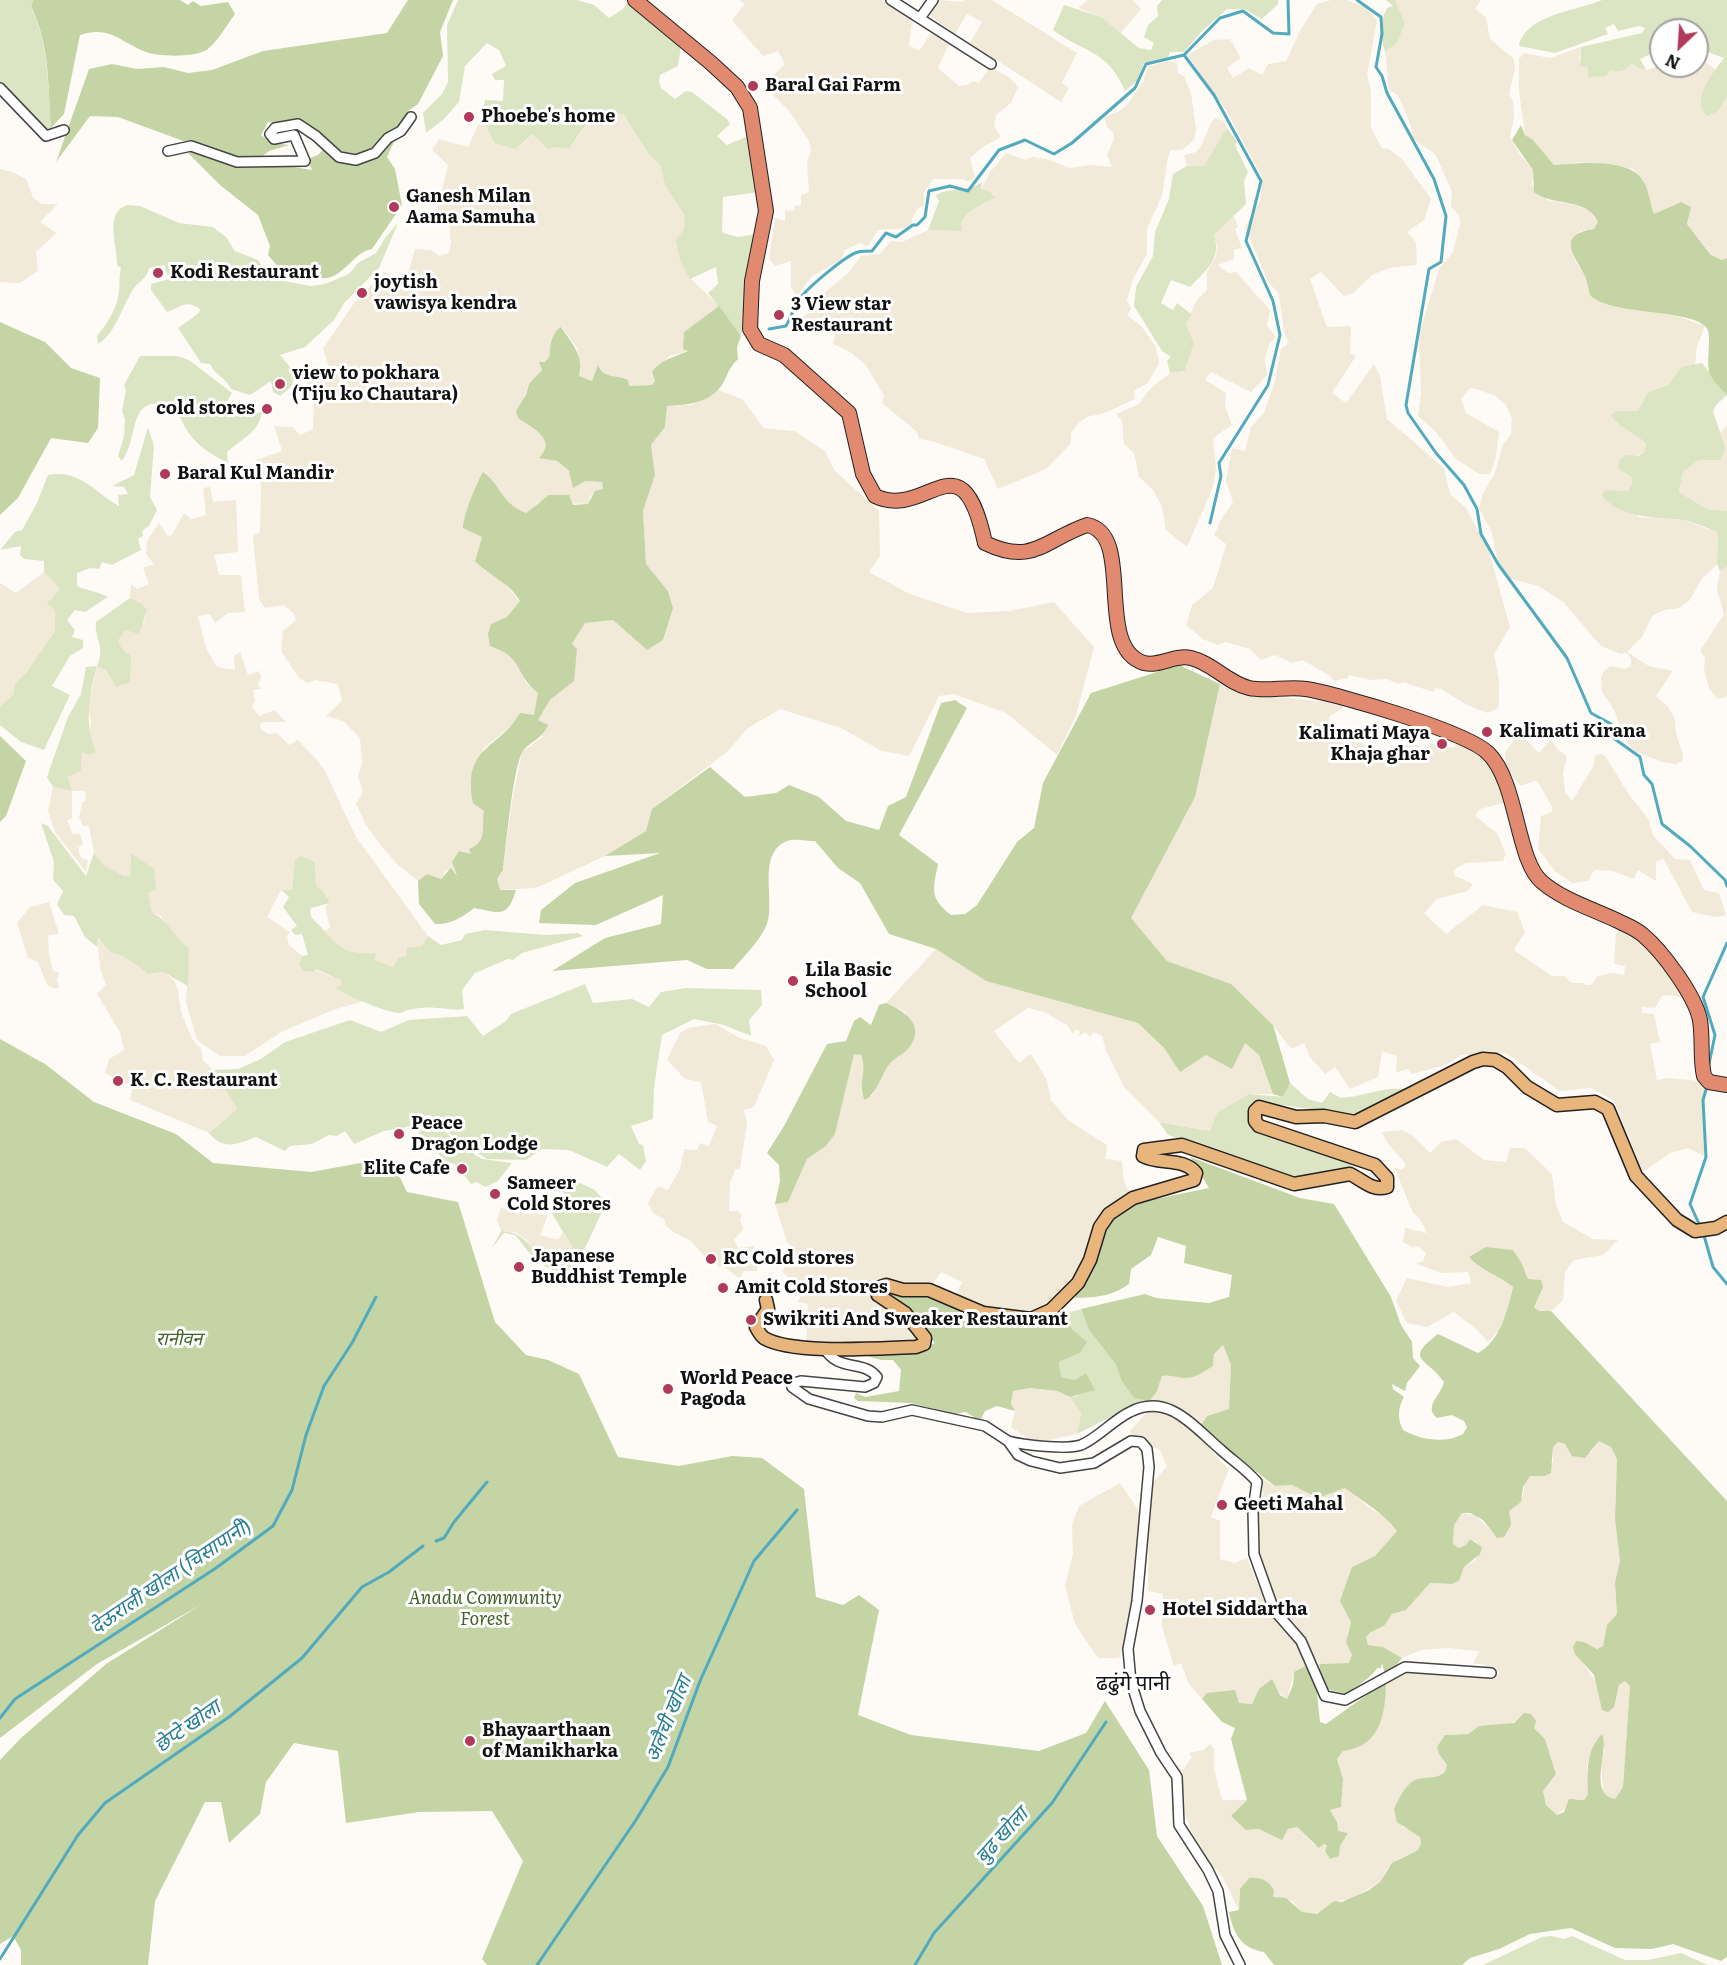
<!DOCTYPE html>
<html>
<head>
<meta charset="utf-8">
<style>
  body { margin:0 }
  #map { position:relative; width:1727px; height:1965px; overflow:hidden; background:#fefbf6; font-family:Literata,serif }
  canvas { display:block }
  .north { position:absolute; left:1649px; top:18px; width:60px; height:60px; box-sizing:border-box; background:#fff; border:2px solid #a0a0a0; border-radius:50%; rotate:205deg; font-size:16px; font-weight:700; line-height:24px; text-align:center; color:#111 }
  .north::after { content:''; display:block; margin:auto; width:21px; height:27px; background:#b1395a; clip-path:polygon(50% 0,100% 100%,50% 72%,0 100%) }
</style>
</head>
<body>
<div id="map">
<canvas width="1727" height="1965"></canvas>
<div class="north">N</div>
</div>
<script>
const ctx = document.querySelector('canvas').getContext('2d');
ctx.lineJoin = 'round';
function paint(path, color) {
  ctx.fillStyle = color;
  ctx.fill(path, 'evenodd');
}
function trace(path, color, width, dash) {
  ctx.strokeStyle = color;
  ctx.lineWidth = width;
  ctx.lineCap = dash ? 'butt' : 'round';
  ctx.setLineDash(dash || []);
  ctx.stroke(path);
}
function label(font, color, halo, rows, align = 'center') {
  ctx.font = font + ' Literata,"Noto Sans Devanagari",serif';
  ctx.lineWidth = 6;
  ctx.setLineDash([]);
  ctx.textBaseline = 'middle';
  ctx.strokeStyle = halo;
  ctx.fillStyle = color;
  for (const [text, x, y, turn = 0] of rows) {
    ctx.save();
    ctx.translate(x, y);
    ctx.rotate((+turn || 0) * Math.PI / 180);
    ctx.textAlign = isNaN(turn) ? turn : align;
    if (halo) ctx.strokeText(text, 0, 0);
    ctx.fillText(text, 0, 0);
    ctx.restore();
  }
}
const farmland = new Path2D(`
  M739,0H883L912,21L909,45L919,51L932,32L950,42L938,68L959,86L967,85L973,81L979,83L990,67L1009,77L1018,87L1011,103L996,115L994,126L1001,137L983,147L970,158L975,178L968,182L963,179H933L924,192V206L918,208L912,218V228L878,230L868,246L860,243L845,250L841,260L812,276L797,296L791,287V261L775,266L769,259L775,218L785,221V210L794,211L795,206L801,205V195L809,192L807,163L811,149L808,139L789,111L763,85L785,64L778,51L763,56L732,20L745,4Z
  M940,0L963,2L964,0H992L1077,53L1062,83L1069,88L1061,102L970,43L982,22L967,14L955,34L927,13Z
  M1088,0H1133L1141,9L1120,34L1101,17L1078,8Z
  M1331,0H1346L1364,6L1377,20L1367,75L1371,91V128L1382,148L1389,149L1403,160L1431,199L1424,220L1407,232L1416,242L1417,265L1389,268L1372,275L1353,293L1344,296L1321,272L1310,279L1327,327L1351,326L1350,353L1356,356L1332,393L1346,403L1374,364L1380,376L1387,419L1444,468L1450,494L1466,508L1489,551L1510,627L1494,654L1499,681V702L1498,708L1488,713L1469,706L1441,689L1436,688L1433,692L1403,682L1398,684L1387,679L1371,680L1349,675L1348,678L1334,681L1330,676L1303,660L1292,663L1275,655L1261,660L1250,649L1226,642L1217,645L1203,639L1186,625L1192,605L1213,588L1225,549L1226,544L1214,535L1222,518L1233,502L1226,481L1232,448L1245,451L1251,427L1264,413L1275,381L1281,349L1289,343L1284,332L1279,294L1268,282L1245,227L1260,201L1262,177L1226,110L1187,55L1214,40L1230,39L1241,58L1227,68L1233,78L1249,68L1262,75L1268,64L1286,61L1300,31L1317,4Z
  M1395,0H1481L1475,9L1486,17L1490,39L1514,59L1515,69L1509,94L1513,101L1514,116L1510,137L1519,153L1533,170L1532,185L1547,200L1576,205L1590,211L1599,223L1594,229L1581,231L1572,238L1575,261L1584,273L1590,295L1602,303L1677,316L1705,326L1697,346L1695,366L1681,367L1668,385L1648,392L1638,411H1624L1615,422L1629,429L1646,443L1645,451L1619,468L1631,477L1632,484L1628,491L1607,490L1639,517L1684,520L1718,533L1717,564L1701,580L1690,600L1679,608L1665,610L1652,616L1642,637L1627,652L1649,666L1673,671L1656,696L1669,708L1675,720L1676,734L1683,754L1682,761L1676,764L1662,762L1634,751L1625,740L1614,710L1602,692L1601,677L1604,671L1610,666L1625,669L1631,666V659L1627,653L1620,654L1601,646L1563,602L1538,586L1508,578L1499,567L1492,533L1479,508L1483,493L1494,475L1503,445L1511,434L1512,419L1506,405L1496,396L1476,389L1470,388L1461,399L1466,413L1499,432L1496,457L1490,474H1480L1457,460L1435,431L1418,416L1421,394L1419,334L1439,269L1453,252L1460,224L1459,216L1451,206L1452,192L1438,160L1434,153L1411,138L1412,130L1404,108L1398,96L1389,89L1385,52L1391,48L1405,23Z
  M1581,47L1579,60L1581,66L1589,68L1588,76L1632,63L1638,68L1646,70L1661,65L1697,66L1699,57L1715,69L1702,95L1718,111L1727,97V258L1722,260L1712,255L1687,224L1689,217L1681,202L1654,214L1644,181L1633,169L1580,162L1554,165L1533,140L1525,135L1519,91V59L1524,53L1550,58Z
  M1170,61L1177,63L1178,73L1184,76L1191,93L1196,130L1194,140L1182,150H1171L1168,157L1162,196L1147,228V254L1133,279L1127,300L1131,309L1127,315L1142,327L1156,347L1159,363L1148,383L1134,391L1135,399L1105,413L1087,417L1079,423L1071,433V443L1046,469L998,489L984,459L932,441L919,439L917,432L882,403L884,396L866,365L850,352L833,344L836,331L800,319L822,302L823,294L848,273L861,256L880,254L891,241L902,242L928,230L962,231L960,223L963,218L980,204L981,189L990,172L1006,153L1025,160L1032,157L1046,159L1070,168L1092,165L1112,167L1107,155L1114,139L1113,132L1107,127L1104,117L1119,111L1126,106L1143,82L1148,66Z
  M601,114H623L648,153L660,165L665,185L685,216L691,279L719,306L684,332L689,351L669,356L652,375L655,381L652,385L629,386L623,378L609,377L598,366L592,381L579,376L581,370L577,348L562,327L553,338L550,356L537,377L529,384L518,418L543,435L547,444L546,452L540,458L557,461L582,484L586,481L602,482L603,489L591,495L588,504L538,502L526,514L512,508L489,476L483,472L478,481L468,513L463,519L482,537L475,561L485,571L499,577L520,602L507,617L491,624L502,650L515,659L526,683L538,693V707L534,715L514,723L484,748L479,761L478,805L484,811V835L476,847H472L471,855L462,851L452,862L457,878L446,870L441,879L427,874L418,881L398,865L383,848L366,825L356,804L363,792L358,777L362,763L360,738L343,721L326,716L342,701L338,684L315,680L308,683L299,678L281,651L283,631L296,620L293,613L284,605L265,608L259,599L253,536L260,532L261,487L256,460L282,451L274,426L292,427L300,435L313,429L314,394L307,387V383L329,366L323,349L354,303L385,271L397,288L408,289L407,277L415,249L431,250L439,256L449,253L451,242L449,223L437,210L448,165L432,150L439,139L468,147L482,116L494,143L522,144L533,134L556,147L569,149L588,124Z
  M1215,118L1224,121L1227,128L1213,154L1204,166H1187L1184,155L1196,152L1201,146L1211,123Z
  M0,169L12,172L26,179L33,197L42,204H58L40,222L56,233L36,252L38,271L20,283L0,282Z
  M1234,216L1238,227L1235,229L1242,248L1234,250V259L1218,265L1228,273L1236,272L1270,310L1267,325L1276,337L1269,345L1265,358L1267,375L1251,392L1211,372L1205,380L1226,393L1225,406L1232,425L1213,438L1216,468L1213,487L1187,547L1166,530L1162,507L1153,490L1139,477L1134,453L1124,444L1122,421L1116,414L1139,404L1150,389L1170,373L1185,371L1194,343L1186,324L1196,301L1207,290V272L1216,256L1217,246L1214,235Z
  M718,390L742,399L764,428L794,431L825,451L834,470L879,511L880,556L869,572L910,594L967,613L1009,611L1054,602L1094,647L1076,716L1057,755L1006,713L954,694L939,696L909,756L882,751L841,728L780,709L748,728L728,751L652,809L646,831L605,856L536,888L499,890L497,879L503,870L512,802L522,752L542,737L538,720L550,700L574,681L572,644L585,623L613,620L647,650L663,640L673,608L668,591L646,564L643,511L655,475L651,445L665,427L667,406L692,405Z
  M1727,425V511L1707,509L1679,492L1683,472L1699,460H1721L1723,439L1720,433Z
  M210,487L213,502L236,500L238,552L214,555L219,575H241L245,612L228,613L215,623L210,614L198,616L206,648L217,667L235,670L234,656L240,652L248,675L259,671L261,677L258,685L262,689L253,690L255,701L252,707L259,716L275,710L286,722H265L260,724L261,730L268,734L277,733L289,745L298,740L315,758L325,771L356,837L428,936L422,946L394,967L373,960L375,953L355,954L338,947L324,931L330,928L325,906L330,903L316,886L315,862L301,856L295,861L292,891L281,890L267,917L290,932L287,936L289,945L302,956L299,964L343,981L340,992L364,1001L333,1010L283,1031L245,1056H220L197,1040L186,1003L189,948L177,940L161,916L152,913L139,860L131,853L130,875L124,876L104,865L94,853L89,826H83L79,817L82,803L86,800L85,791H72V818L67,821L73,834H80L83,844L78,848L81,858L88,860L86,872L55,832L48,811L53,787L72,791L68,777L82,762L80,756L89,737L91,721L87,702L92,691L97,666L106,670L116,687L123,650L118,641L124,630L144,622L147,610L141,603L130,598L131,584L137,589L149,584L143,568L154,564L146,554L147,541L159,523L168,536L172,535L184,513L191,519L206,515L203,488Z
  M1727,567V696L1718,699L1709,688L1704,669L1705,658L1700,651L1724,614L1717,589L1720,571Z
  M44,572L60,589L55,610V631L26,673L15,683L13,695L0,706V583L16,593Z
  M1220,684L1238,693L1319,701H1346L1342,709L1330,716L1328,723L1337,734L1354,739L1374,750L1384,752L1414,744L1427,750L1431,743L1454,748L1457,742L1471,749L1499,778L1504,803L1480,809L1475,816L1497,833L1506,854L1503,861L1466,863L1453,870L1455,876L1473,884L1467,891L1437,899L1424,913L1446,934L1483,905L1517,912L1525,932L1514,950L1552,976H1564L1572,983H1583L1586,985H1591L1598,976L1612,973L1624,975L1625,966L1614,964L1616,933L1633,928L1694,1001L1671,995L1662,996L1655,1008L1642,1007V1013L1654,1014L1660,1042L1650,1044L1657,1080L1668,1078L1709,1082L1703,1100L1706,1157L1688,1148L1670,1153L1643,1172L1614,1101L1591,1088L1560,1091L1506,1053L1461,1055L1446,1065L1412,1074L1407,1069L1396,1073L1397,1056L1382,1051L1378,1077L1350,1089L1335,1067L1325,1074L1310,1057L1304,1043L1291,1049L1273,1025L1231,984L1167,961L1130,918L1195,797Z
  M1520,733L1539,753L1551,739L1557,749L1567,756L1563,773L1565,792L1572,801L1593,767L1595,756L1601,754L1605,756L1630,796L1648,818L1653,835L1675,859L1690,860L1704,890L1719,893L1726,915L1715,917L1692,912L1663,858L1656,862V881L1638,870L1634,879L1613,871L1594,870L1588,881L1572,883L1556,872L1538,849L1541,816L1552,812V807L1537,780L1521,786L1506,770L1505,752Z
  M49,902L59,934L48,935L49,954L53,971L59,973L57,980L59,987L55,989L47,985L38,962L28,958L17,923L30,907Z
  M97,938L111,953L123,956L149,974L163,972L173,979L178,990L181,1012L192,1039L201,1049L203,1060L213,1070L237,1109L209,1133L130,1100L133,1087L105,1073L109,1059L124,1050L120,1032L97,994L106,985L100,968Z
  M936,949L986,981L1138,1023L1164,1048L1180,1071L1206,1055L1245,1043L1259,1055L1273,1094H1249L1211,1131L1159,1122L1124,1087L1106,1051L1102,1036L1094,1032L1090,1037L1085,1032L1079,1036L1080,1031L1075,1029L1073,1034L1067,1025L1044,1012L1028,1008L994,1031L1019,1063L1031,1054L1047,1080L1051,1100L1068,1120L1107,1145L1105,1159L1122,1161L1124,1182L1133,1198L1119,1205L1090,1260L1043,1315L998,1317L956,1295L962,1282L941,1272L929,1290L880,1287L925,1341L806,1346L808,1304L797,1302L805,1291L782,1272L795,1251L787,1242L775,1204L788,1202L807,1159L826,1146L835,1134L854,1053L861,1055L865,1063L861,1094L872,1096L890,1063L907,1050L906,1012L886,1003Z
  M715,1024L740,1038L766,1046L774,1060L754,1107L744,1110L747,1123L740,1168L735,1170L730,1183L729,1211H738L742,1215L740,1219L743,1230L734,1239L738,1248L754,1246L757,1266V1271H744L740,1279L723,1266L719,1267L713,1258L707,1259L691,1241L673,1232L665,1225V1220L653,1213L648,1203L658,1186L668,1190L680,1169L684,1149L697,1150L700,1143L709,1146L717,1126L708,1122L701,1082L685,1079L667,1060L680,1033L688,1028Z
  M1402,1130L1412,1135L1430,1153L1441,1142L1456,1139L1484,1160L1506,1162L1510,1148H1525L1552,1174L1556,1205L1563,1222L1593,1239L1618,1240L1603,1255L1574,1260L1565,1271L1563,1300L1551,1311H1539L1534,1306L1540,1294L1528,1279L1521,1262L1513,1250L1477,1266L1503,1278L1513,1287L1507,1313L1498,1331L1488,1342L1476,1329L1454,1312L1427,1327L1407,1323L1396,1301L1407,1278L1448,1287L1471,1283L1468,1272L1442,1273L1416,1264L1423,1261L1426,1253L1418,1246L1412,1247L1403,1242L1405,1228L1427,1233L1420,1219L1413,1213L1394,1167L1402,1170L1406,1164L1388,1144L1382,1132Z
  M501,1207L515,1213L548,1215L540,1235L558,1240L563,1232L574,1249L566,1263L543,1258L534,1251L527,1240L515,1232L501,1231L497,1220Z
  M1223,1345L1231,1365L1229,1409L1207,1416L1201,1425L1172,1405L1150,1401L1157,1391L1162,1376L1170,1375L1185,1378L1207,1369L1213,1366L1214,1354Z
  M1030,1388L1057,1391L1070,1397L1081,1413L1077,1434L1034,1443L1011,1427L1015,1411L1011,1404L1012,1391Z
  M1149,1410L1169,1415L1185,1424L1205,1440L1214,1455L1229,1469L1211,1517L1220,1521V1559L1235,1563L1247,1558L1267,1608L1299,1644L1305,1666L1294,1672L1287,1699L1268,1683L1259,1689L1252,1704L1239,1703L1208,1693L1202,1699L1189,1684L1181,1663L1174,1666L1162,1627L1163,1594L1148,1591L1149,1487L1167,1466L1159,1449L1142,1445L1129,1432Z
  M1599,1441L1611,1447L1617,1459L1615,1511L1620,1561L1615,1582L1617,1614L1607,1625L1603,1646L1597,1649L1590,1645L1584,1665L1596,1682L1616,1699L1619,1685L1625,1681L1630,1686L1623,1787L1615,1799L1608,1797L1603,1792L1601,1763L1605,1749L1597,1739L1587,1766L1588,1794L1584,1800L1576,1799L1557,1815L1546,1805L1543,1791L1556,1774L1545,1739L1534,1728L1520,1719L1507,1725L1479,1726L1467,1734H1452L1439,1754L1447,1765L1445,1772L1433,1780L1418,1779L1402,1827L1415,1831L1420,1837L1421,1844L1418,1850L1398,1859L1387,1869L1380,1882L1349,1900L1334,1901L1324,1911L1310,1915L1302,1912L1292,1901L1272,1897L1249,1878L1240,1889L1239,1910L1223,1878L1197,1847L1180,1800L1183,1783L1176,1766L1183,1770L1192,1757L1189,1753L1203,1750L1210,1744L1214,1748V1768L1222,1800H1247L1241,1807L1246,1830L1259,1829L1282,1839L1288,1829L1297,1827L1314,1845L1340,1846L1347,1833L1337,1831V1822L1330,1810L1341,1806L1343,1779L1337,1759L1343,1751L1356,1749L1386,1690V1681L1407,1672L1429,1671L1492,1678L1500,1673L1482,1664H1473L1479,1651L1448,1648L1421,1650L1402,1658L1383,1647L1368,1645L1366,1637L1371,1632L1384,1626L1392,1614L1406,1610L1430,1583L1452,1584L1459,1581L1464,1567L1476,1559L1477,1542L1470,1539L1466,1545L1459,1548L1453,1544L1454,1525L1462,1513L1476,1516L1497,1537H1504L1509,1511L1523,1495L1525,1481L1530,1476H1545L1553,1462V1447L1558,1442L1591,1453Z
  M1260,1477L1275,1486L1292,1485L1318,1498L1345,1488L1374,1511L1387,1517L1398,1531L1375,1556L1352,1567L1348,1615L1351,1622L1347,1635L1352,1655L1349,1663L1319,1664L1304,1639L1277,1609L1256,1556V1510L1263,1493Z
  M1120,1483L1139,1511L1136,1590L1131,1622L1119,1658H1098L1075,1624L1065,1586L1073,1554L1072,1525L1079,1506Z`);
const green = new Path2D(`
  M0,0H33L31,7C49,45 48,86 51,128L42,130L0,86Z
  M458,0H577L594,5L609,18L623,9L629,0L643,17L663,28L681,46L678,66L660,75L659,81L661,88L675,99L686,91L692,92L727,119L730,124L717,136L727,145L748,136L759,192L723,197L722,229L723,233L738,237L756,234L741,336L708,293L718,284L716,267L690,279L680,260L676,240L684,229L685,216L665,185L660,165L648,153L623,114C589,114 588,123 569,149L556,147L548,149L533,134L515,149L494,143L482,116L485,100L503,101L504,80H495L492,74L506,66L499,50L487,43L465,66L459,102L444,119L426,133L423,113L442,94L448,82L447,25Z
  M1162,0H1278V4L1262,19L1244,9H1227L1202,31L1184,52H1170L1168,57L1144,63L1137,81L1125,91C1108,50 1084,53 1053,30L1064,5L1101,17L1139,48L1151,50L1154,43L1144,37L1148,25L1158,16L1157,6Z
  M1386,0H1395L1405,23L1397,43L1385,52C1381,38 1380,20 1387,8L1393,6Z
  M1602,0H1727V97L1718,111L1707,116C1690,100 1713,72 1724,58L1708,52L1701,56L1697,53V30H1661V60L1653,53L1640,59L1646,70L1638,68L1632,63C1625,71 1621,73 1610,70L1606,76L1588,77V68L1580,66L1581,47L1642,33L1645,28L1639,26L1618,31L1614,24L1605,28L1608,34L1555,53L1519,46C1525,15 1576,11 1602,0Z
  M1227,128L1237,142L1235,145L1248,172L1244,181L1246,204L1214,235C1222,259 1206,270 1190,287L1171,280L1161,303L1173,310L1177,303L1191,314L1186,324L1194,343L1185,371L1170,373L1167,361L1171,357L1162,351L1134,306L1136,287L1153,256L1155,232L1169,199L1173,174L1187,166H1204Z
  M982,182L981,189L990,192L995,198C982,203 967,211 961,223L962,231L928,230L939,201L936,195C949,187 969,192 982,182Z
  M128,205L140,206L179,223L213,227L226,237L235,251L258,260L265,271L278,280L311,286L325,284L349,274L358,263L376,253L385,238L398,223L379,268L345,302L334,320L305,347L280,355L290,367L294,379L291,387L280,396L273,392L271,381L250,395L231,389C227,379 215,375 210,364L201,363L178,328L199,313L200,309C186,299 181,307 167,312L151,290V284L169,279L164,265L149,268C148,277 141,280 135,287C122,304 117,333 98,344L97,336C107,324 118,307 119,291C120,283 119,275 121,268L117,265C118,248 103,211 128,205Z
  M140,356H177L189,360L232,393L225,405L230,416L262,412C259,433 241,439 227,452L228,463C199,448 190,440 176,409C126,387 140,438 122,461L118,456L124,436L125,419L122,411L126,390L124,385Z
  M1702,363L1727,395L1716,405L1713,412L1725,446L1721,460H1699L1683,472L1679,492L1707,509L1727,511V567L1720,571L1717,564L1718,533C1707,528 1695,522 1683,520C1657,517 1618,519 1601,494L1607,490L1628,491L1632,484L1631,477L1618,468L1619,460L1625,455L1639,456L1645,451L1646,444C1636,432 1617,428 1611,415L1617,411H1638L1648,392L1668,385L1681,367Z
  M148,427L154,446L150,497L157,510L149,526L142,531L143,536L138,539L141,550L112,565L102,562L99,569L90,568L77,573V586C88,591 97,591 108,597L85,612L75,610L67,620L75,630L72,637L83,640V648L70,656L52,686L70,695L44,750L21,742L0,725V706L13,695L15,683L26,673L55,631V610L47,604L60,589L44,572V561L24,559L20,555L21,546L0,550L15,532L22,530L37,503L48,475C80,469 94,492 119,506L118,495L128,494L124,487L112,486L134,475Z
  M130,598L141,603L147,610L139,634L125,630L118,641L123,650L131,656L130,682L116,687L106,670L97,666C89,695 84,724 96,752L89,755L82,752L81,770L68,777L72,791L53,787L47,777L68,717L81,694L86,667L97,666C106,645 94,640 96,622Z
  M41,823L48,826L86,876L94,853L104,865L124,876L130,875L131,853L154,869L156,889L148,893L152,913C168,919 174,938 189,948L188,986L163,972L149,974L123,956L111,953L98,938L97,947L85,937L74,916L64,915L57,904L63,891L53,880L54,862Z
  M301,856L315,862L316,886L322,890L330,903L311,908C308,918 315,920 321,927C339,949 347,955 376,953L374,960L394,967L398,958L407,956V948L422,946L428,936L441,945L462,940L465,934L485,930L546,935L578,933L583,936L522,953L513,960L508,959L475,973L462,990L464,1009C453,1011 447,1008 436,1008C427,1007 417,1008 408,1010C408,1010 400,1013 400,1013C390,1014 342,994 336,988L342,985V981L316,969L314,972L304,971L299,964L302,956L308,955L302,934L295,935L291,930L297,926L283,907L289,897L281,890H292L295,860Z
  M585,984L593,1003L632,999L649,1007L661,992L686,988L761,990L762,1005L749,1020L751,1036L724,1025L694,1019L662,1035L654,1088L653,1119L631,1126L639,1144L643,1145L646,1161L640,1170L619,1154L607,1167L569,1150L542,1149L526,1160L487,1159L457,1140L430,1115L421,1116L412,1126L384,1131L354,1144L345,1131L337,1136L329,1135L312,1144L290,1146L285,1151L256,1137C238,1144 223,1151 209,1133L237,1109L213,1070L238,1069L261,1059L285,1042L350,1020L381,1032L409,1020L467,1016L483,1036L506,1021L511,1014Z
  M1290,1083L1308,1099L1322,1103L1330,1092L1341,1098C1361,1097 1382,1087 1403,1089L1397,1096L1360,1116L1282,1105L1256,1104L1248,1123L1255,1129C1295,1143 1340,1154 1374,1180V1185C1337,1158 1336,1177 1299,1181L1168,1135L1159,1122L1210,1131L1217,1113L1249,1094L1283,1097Z
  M430,1117L457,1143L482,1159L512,1163L498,1181L485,1187L477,1182L471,1184L455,1164L439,1160L440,1155C428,1148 421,1139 415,1126L421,1118Z
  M567,1177L595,1190L606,1203L587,1244L569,1274C538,1268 534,1258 515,1235L504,1233L492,1248L501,1231C536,1233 526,1260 566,1263L574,1249L552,1214L554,1198L573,1211L577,1201L562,1192Z
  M1081,1309L1089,1330L1116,1365L1121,1380L1134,1397L1150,1401L1134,1405L1077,1434L1081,1413L1070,1397L1078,1396L1075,1380L1061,1378L1059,1362L1080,1353L1067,1313Z
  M1551,1936L1564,1939L1572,1936L1625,1960H1648L1681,1953L1708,1965H1483L1542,1937Z`);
const forest = new Path2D(`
  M33,0H180L188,5L193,1L201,6L228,2L235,14C227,25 219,39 209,48C199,58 159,57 146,52C120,42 110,25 80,35L64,114L51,128C48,85 50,46 31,6Z
  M408,0H453L440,32L443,56L418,104L408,111L387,157L395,169L402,205L372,249C354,251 342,281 321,278C317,277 313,274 308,273L307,278C286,278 280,269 268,255L270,246L258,215L220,185L188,153L195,148L235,166L281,165L312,170L308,159L318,155L329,143C318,135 306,120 292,121C282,122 279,125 268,122L261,135L272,143L289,145L269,151L256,161H238L118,117L90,116L56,162L89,69L112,64L137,69L164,67L188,73L212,70L263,51L387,33Z
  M1521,125L1525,135L1533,140L1554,165C1578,163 1627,158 1642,179C1649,188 1650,204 1654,214L1681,202L1691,207L1687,224L1711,255L1722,260L1727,258V395C1722,389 1712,380 1710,374C1705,363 1713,335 1706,327C1688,308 1610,316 1590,295C1588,288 1587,279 1583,272C1571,251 1559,234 1594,229L1598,222C1588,197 1552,207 1534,192L1533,170L1512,140Z
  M719,306L741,336L737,347L738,359C726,370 726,383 717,391C703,404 685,405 667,406L665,427L651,445L655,475L643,511L646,564L668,591L673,608L663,640L647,650L613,620L585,623L572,644L577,649L574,681L550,700L538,720L548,725C541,740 532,740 523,751C513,765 506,849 503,870L497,879L500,890H516C507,920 499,912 474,908C463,917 450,925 435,924L419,904L418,881L427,874L441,879L451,868L457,876L452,862L459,851L471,854L469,849C488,842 481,828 484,811L473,803C462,745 499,750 520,713L534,715L538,693C514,674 524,657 490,646L488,634L491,624L507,617L520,601C509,582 489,576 475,561L482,537L463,528C463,516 476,484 483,472C501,484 500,503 526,513L549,495H569L573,505L588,504L595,491L603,489L602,482L586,481L573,488L569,471L557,461L539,458C558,439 532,428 518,418L516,411L526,395L529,384L542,370L539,362H545L550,356C549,347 552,332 561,327C571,342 585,357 579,376L592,381L598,365C605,380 616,374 628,380L629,386L652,385L655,381L652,372C663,358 673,358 688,351L683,349L684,332Z
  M0,322L45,342L71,368L100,378L98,428L88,443L51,438L18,498L0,515Z
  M1179,665L1220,684L1195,797L1131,918L1167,961L1231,984L1273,1025L1290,1083L1283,1097L1273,1094L1259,1055L1245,1043L1232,1069L1206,1055L1180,1072L1164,1048L1138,1023L986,981L936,949L889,934L860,883L838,868L815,841C807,841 794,838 787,841C756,854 776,900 767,924C760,941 745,955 733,969H707L687,960L552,971L605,938L661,924L663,895L596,925L539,923L541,910L575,883L660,853L605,856L646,831L652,809L710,767L745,797L776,793L789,785L819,797L846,821L879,830L888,806L906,797L941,703L955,700L967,708L899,835L938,864C933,889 929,898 951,915L965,914L977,905L1017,842L1034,828L1043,783L1091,693Z
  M0,736L26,761L6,816L0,822Z
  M886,1003C907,1012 928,1028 906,1051C900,1056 893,1059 888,1066C881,1077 877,1093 865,1100C857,1086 868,1070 861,1055L854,1054L835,1134L826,1146L807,1159L788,1202L775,1204L780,1181L779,1165L767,1153L784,1126L827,1044L846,1041L854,1021L860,1017L871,1025L879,1005Z
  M0,1039L45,1064L94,1102L176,1134L213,1163L311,1172L377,1160L395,1168L407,1192L458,1202L495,1322L526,1355L548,1360L579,1374L618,1457L679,1466L732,1456L762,1458L804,1489L816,1597L843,1605L859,1595L879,1610L858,1715L911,1735L1039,1751L1086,1733L1105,1701L1149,1770L1157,1836L1203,1906L1222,1965H487L482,1959L523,1861L492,1811L419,1812L346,1823L338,1751L294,1743L266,1782L260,1814L229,1843L221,1802H205L155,1901L148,1965H21V1950L13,1936L0,1944V1760L21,1738L106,1664L202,1604L97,1664L0,1738Z
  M1190,1157L1300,1198L1334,1204L1391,1297L1401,1325L1412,1342L1413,1358L1420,1366L1407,1383L1405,1391L1392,1384L1393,1389L1404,1397C1398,1407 1397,1419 1403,1430C1421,1440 1445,1444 1463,1434L1467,1427L1464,1421L1452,1415L1437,1418C1423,1406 1441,1396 1444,1382C1427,1357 1403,1361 1438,1334L1478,1353C1500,1341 1508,1310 1513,1287C1499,1275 1481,1271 1469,1257L1486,1247L1513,1250L1521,1262L1528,1279L1541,1280L1543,1287L1534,1307L1539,1311H1551L1727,1501V1957L1721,1961L1673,1944L1652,1949L1615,1948L1571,1928L1530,1934L1499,1949L1470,1958L1462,1965H1274L1264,1952C1241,1948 1234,1935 1229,1912L1239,1910L1240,1889L1249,1878C1260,1877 1268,1880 1274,1890L1273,1897L1286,1898L1302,1912L1317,1914L1334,1901L1342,1902L1369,1890L1380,1882L1392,1863L1418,1850L1421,1844L1420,1837L1397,1822L1394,1809C1399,1799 1406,1782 1418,1779C1430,1776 1435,1780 1445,1772L1447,1765L1439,1754L1437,1747L1445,1735L1468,1734L1479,1726L1514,1723L1524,1713L1531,1714L1536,1721L1534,1728L1545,1739L1556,1774L1543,1791L1546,1805L1557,1815L1564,1812L1569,1799L1584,1800L1588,1794C1587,1773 1586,1750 1602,1734C1610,1751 1587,1793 1615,1799L1623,1787L1630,1686L1625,1681L1619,1685L1614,1707L1608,1712L1602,1710L1594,1675L1575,1654L1573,1647L1576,1641L1584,1642L1597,1649L1603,1646L1607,1625L1617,1614L1615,1582L1620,1561L1615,1518L1617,1459L1611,1447L1599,1441L1585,1458L1572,1456L1565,1444L1558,1442L1553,1447L1551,1473L1545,1476H1530L1523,1487L1521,1502L1509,1511L1511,1525L1504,1537L1497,1538L1483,1520L1470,1513H1462L1454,1525L1453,1544L1459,1548L1466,1545L1470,1539L1482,1547L1480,1554L1464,1567L1459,1581L1452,1584L1430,1583L1406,1610L1392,1614L1384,1626L1371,1632L1366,1637L1368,1645L1383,1647L1402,1658L1395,1667L1385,1674L1382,1663L1381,1668H1377C1374,1675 1354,1689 1346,1694L1323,1688L1319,1664L1349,1663L1352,1655L1346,1642L1351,1622L1340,1601L1352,1567L1375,1556L1397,1531C1384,1513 1363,1502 1345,1488L1318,1498L1292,1485L1275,1486L1206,1433L1201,1425L1207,1416L1229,1409L1231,1365L1223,1345L1214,1354L1213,1366C1204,1371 1196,1378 1186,1378C1177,1378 1171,1374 1162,1376L1157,1391L1150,1401L1134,1398L1121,1380L1116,1365L1089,1330L1081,1309L1145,1294L1156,1298L1209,1303L1229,1297L1232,1275L1184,1263L1186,1246L1158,1237L1151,1255L1131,1269L1129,1284C1111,1297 1096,1297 1075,1298L1101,1243L1109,1217L1136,1203L1209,1188Z
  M892,1293L911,1296L936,1295L986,1320L1009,1323L1035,1319L1042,1321L1047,1314L1067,1313L1072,1329L1087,1342L1080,1353L1059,1362L1061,1377L1075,1380L1086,1373L1095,1390L1070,1397L1057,1391L1030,1388L1013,1391L1011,1404L1015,1411L997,1406L985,1411L980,1421L966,1412L955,1414L911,1403L858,1401L854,1398L856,1393L865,1397L899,1391L901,1370L893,1360H881L856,1353L926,1347L935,1343L886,1296Z
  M1305,1666L1316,1684L1320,1722L1326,1724L1386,1681C1386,1714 1380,1747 1343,1751L1337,1759L1343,1779L1341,1807L1330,1810L1337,1822L1338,1831L1348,1833L1340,1846L1339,1856L1330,1859L1325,1851L1327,1846L1324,1844L1319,1848L1297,1827L1288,1829L1282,1840L1259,1829L1246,1830L1231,1816L1247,1800L1231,1739L1235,1728L1222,1722L1202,1699L1207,1693L1235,1690L1239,1703L1252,1704L1259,1689L1272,1679L1280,1695L1287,1699L1293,1685L1294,1672Z`);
const stream = new Path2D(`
  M1357,0L1381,17L1382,34L1376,67L1382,76L1387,93L1434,179L1446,216L1441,262L1429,269L1406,405L1408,413L1436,453L1464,485L1477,509L1481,534L1498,564L1567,658L1591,713L1611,724L1612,737L1640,757L1644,775L1652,784L1662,824L1690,846L1725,880L1727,886
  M1184,55L1214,95L1261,181L1246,241L1273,301L1280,335L1268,385L1219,463L1221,476L1210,523
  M769,329L786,326C791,317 795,305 801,297C809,287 846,255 858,252C863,251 868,251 872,251L886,233L896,237L913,225H917L925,217L929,191L950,186L968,191L999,150L1025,140L1054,154L1072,143L1135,88L1146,64L1184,55L1220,18L1243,11L1273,33L1289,34L1288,0
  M1709,1064L1715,1035L1703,997L1727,943
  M1700,1226L1690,1204L1706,1157L1703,1100L1707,1086
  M1703,1232L1713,1267L1727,1284
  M436,1541L444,1538L454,1522L487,1482
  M0,1718L15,1699L216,1568L273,1526L292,1490L306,1435L324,1386L352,1343L376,1297
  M0,1959L78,1835L105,1803L229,1717L302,1658L362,1587L389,1572L423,1546
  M537,1965L636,1820L668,1767L700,1681L754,1561L797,1510
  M915,1965L934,1933L1052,1803L1106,1722`);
const minor = new Path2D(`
  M891,0L991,64
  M920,18L933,0
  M0,88L46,136L64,130
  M168,151L191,146L237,162L305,161L294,135L274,139L270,134L275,128L298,124L316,136L339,157L356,160L375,153L388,138L401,131L411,117
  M824,1348C839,1373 863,1359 877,1377L874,1383L865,1387L801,1381L794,1383L792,1387L809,1399L868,1416L882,1417L912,1410L985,1426L1008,1441L1018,1455L1031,1461L1060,1468L1094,1463L1131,1441L1141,1442L1147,1449L1149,1467L1137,1601L1128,1649L1131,1682L1140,1711L1161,1753L1177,1777L1179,1825L1208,1870L1218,1891L1225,1935L1240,1965
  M1008,1441C1023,1445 1067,1450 1081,1445C1098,1438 1113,1420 1130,1412C1168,1392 1194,1427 1220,1449C1233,1461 1246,1469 1257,1482L1253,1510L1254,1554L1274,1610L1301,1641L1325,1696L1345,1700L1405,1667L1491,1673`);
const major = new Path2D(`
  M766,1300L768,1309L756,1327C759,1332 760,1335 764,1338C793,1355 880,1348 916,1347L924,1344L925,1338L905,1313L878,1295L880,1287L886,1285L903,1290H929L983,1313L1031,1319L1051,1310L1078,1283L1090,1260L1100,1227L1109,1214L1133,1198L1194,1180L1196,1173C1183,1157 1159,1165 1143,1156L1144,1150L1182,1145L1294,1184L1350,1174C1361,1179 1373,1192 1387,1187V1178L1375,1165L1259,1126L1255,1121V1111L1259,1107L1296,1117L1324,1116L1355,1122L1473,1062L1483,1059L1495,1060L1507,1067L1527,1087L1557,1105L1595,1102L1608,1109L1636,1176L1677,1220L1695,1231L1716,1228L1727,1222`);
const highway = new Path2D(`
  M635,0L711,63L737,87L750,108L766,211L752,281L750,329L759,344L784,355L849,413L863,474L875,496C928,521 961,432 985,543C1033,566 1044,540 1087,525C1136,534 1093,648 1144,663C1160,667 1175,654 1191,658C1212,663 1228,683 1249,688C1267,692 1287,686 1306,689C1338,694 1467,732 1488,753C1518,782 1516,860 1542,882C1563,900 1593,909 1618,921C1626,925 1635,928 1643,935C1662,951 1695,995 1700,1020C1703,1039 1700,1058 1704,1076L1709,1082L1727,1085`);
const markers = [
  [753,86,6,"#b1395a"],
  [469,117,6,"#b1395a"],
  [394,207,6,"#b1395a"],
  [158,273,6,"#b1395a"],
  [362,293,6,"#b1395a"],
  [779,315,6,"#b1395a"],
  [280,384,6,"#b1395a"],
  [267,409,6,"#b1395a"],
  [165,474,6,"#b1395a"],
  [1487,732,6,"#b1395a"],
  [1442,744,6,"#b1395a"],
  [793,981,6,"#b1395a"],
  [118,1081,6,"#b1395a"],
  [399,1134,6,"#b1395a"],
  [462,1169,6,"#b1395a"],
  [495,1194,6,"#b1395a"],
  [711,1259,6,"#b1395a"],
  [519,1267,6,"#b1395a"],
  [723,1288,6,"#b1395a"],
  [751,1320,6,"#b1395a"],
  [668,1389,6,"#b1395a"],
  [1222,1505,6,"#b1395a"],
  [1150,1610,6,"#b1395a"],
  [470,1741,6,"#b1395a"]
];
const poiNames = [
  ["Baral Gai Farm",765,86],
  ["Phoebe's home",481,117],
  ["Ganesh Milan",406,197],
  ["Aama Samuha",406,218],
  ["Kodi Restaurant",170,273],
  ["joytish",374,283],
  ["vawisya kendra",374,304],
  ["3 View star",791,305],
  ["Restaurant",791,326],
  ["view to pokhara",292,374],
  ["(Tiju ko Chautara)",292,395],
  ["cold stores",255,409,"right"],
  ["Baral Kul Mandir",177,474],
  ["Kalimati Kirana",1499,732],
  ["Kalimati Maya",1430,734,"right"],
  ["Khaja ghar",1430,755,"right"],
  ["Lila Basic",805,971],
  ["School",805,992],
  ["K. C. Restaurant",130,1081],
  ["Peace",411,1124],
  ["Dragon Lodge",411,1145],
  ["Elite Cafe",450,1169,"right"],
  ["Sameer",507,1184],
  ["Cold Stores",507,1205],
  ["Japanese",531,1257],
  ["Buddhist Temple",531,1278],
  ["RC Cold stores",723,1259],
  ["Amit Cold Stores",735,1288],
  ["Swikriti And Sweaker Restaurant",763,1320],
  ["World Peace",680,1379],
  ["Pagoda",680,1400],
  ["Geeti Mahal",1234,1505],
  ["Hotel Siddartha",1162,1610],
  ["Bhayaarthaan",482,1731],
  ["of Manikharka",482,1752]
];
const parkNames = [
  ["रानीवन",179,1340],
  ["Anadu Community",485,1599],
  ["Forest",485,1620]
];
const waterNames = [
  ["देऊराली खोला (चिसापानी)",171,1577,-34],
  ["अलैची खोला",669,1719,-68],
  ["छेप्टे खोला",188,1727,-35],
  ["बुढ खोला",1002,1836,-48]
];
const quarterNames = [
  ["ढढुंगे पानी",1133,1684]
];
paint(farmland, '#f2ead8');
paint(green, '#dce5c3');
paint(forest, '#c4d4a4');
trace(stream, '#51aabd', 3);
trace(minor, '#444', 12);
trace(major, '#222', 15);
trace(highway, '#222', 16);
trace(minor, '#fff', 9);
trace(major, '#e8b57c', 12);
trace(highway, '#e28a70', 14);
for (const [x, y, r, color] of markers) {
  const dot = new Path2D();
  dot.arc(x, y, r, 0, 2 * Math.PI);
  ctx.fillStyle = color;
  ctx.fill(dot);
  trace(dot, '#fff', 2);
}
label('bold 18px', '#111', '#fff', poiNames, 'left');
label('italic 18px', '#416228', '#fff', parkNames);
label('italic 20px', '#297e94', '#fff', waterNames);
label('21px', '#111', '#fff', quarterNames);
</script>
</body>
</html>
